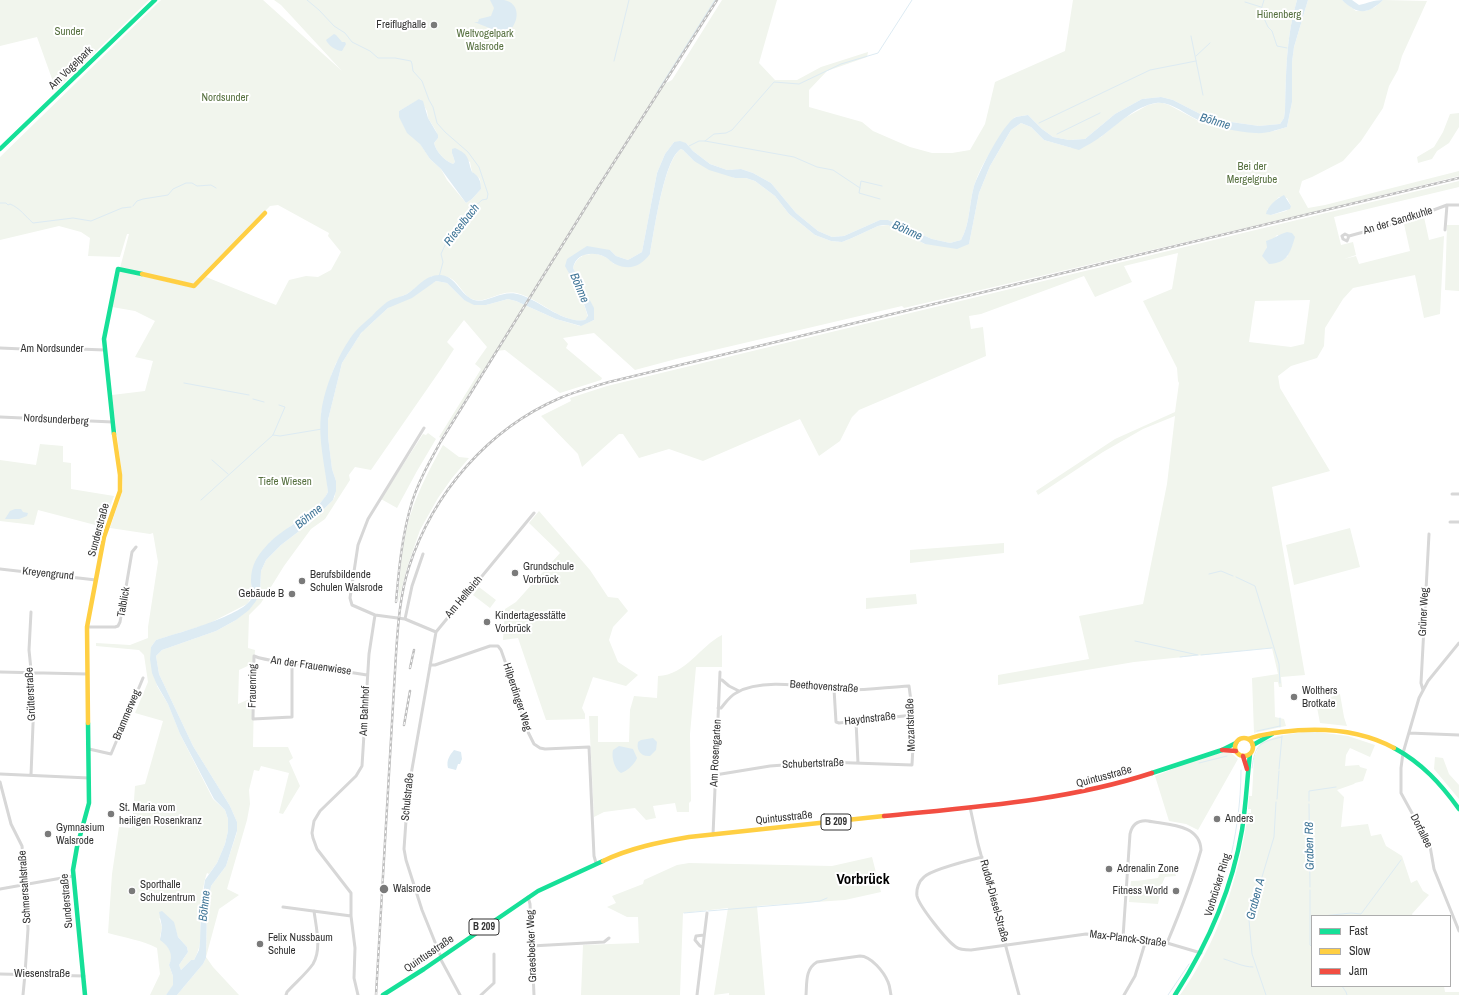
<!DOCTYPE html>
<html>
<head>
<meta charset="utf-8">
<style>
  body { margin:0 }
  #map { position:relative; width:1459px; height:995px; overflow:hidden; background:#fff; font-family:"Archivo Narrow",sans-serif }
  canvas { display:block }
  .legend { position:absolute; left:1311px; top:915px; width:140px; height:72px; box-sizing:border-box; background:#fff; border:1px solid #adadad; margin:0; padding:5px 7px; list-style:none; font-size:12px; color:#333 }
  .legend li { display:flex; align-items:center; gap:8px; height:20px }
  .legend b { width:20px; border:1px solid #adadad }
</style>
</head>
<body>
<div id="map">
<canvas width="1459" height="995"></canvas>
<ul class="legend">
<li><b style="height:5px;background:#16e098"></b>Fast</li>
<li><b style="height:5px;background:#ffcf43"></b>Slow</li>
<li><b style="height:5px;background:#f24e42"></b>Jam</li>
</ul>
</div>
<script>
const ctx = document.querySelector('canvas').getContext('2d');
ctx.lineJoin = 'round';
function paint(path, color) {
  ctx.fillStyle = color;
  ctx.fill(path, 'evenodd');
}
function trace(path, color, width, dash) {
  ctx.strokeStyle = color;
  ctx.lineWidth = width;
  ctx.lineCap = dash ? 'butt' : 'round';
  ctx.setLineDash(dash || []);
  ctx.stroke(path);
}
function label(font, color, halo, rows, align = 'center') {
  ctx.font = font + ' "Archivo Narrow",sans-serif';
  ctx.lineWidth = 4;
  ctx.setLineDash([]);
  ctx.textBaseline = 'middle';
  ctx.strokeStyle = halo;
  ctx.fillStyle = color;
  for (const [text, x, y, turn = 0] of rows) {
    ctx.save();
    ctx.translate(x, y);
    ctx.rotate((+turn || 0) * Math.PI / 180);
    ctx.textAlign = isNaN(turn) ? turn : align;
    if (halo) ctx.strokeText(text, 0, 0);
    ctx.fillText(text, 0, 0);
    ctx.restore();
  }
}
const green = new Path2D(`
  M0,0H149L56,90L37,37L0,46Z
  M161,0H263L342,71L281,5L274,0H716L662,85L672,80L722,0H777L759,63L775,80H797L821,67L868,52L867,57L827,71L809,90V107L862,122L873,131L896,141L910,147L932,153H952L970,150L985,124L995,82L1065,51L1073,0H1297C1286,37 1286,73 1285,111L1284,118L1280,124L1259,126L1231,122L1204,116L1173,100L1161,97L1142,99L1115,114L1085,139L1069,140L1053,137L1042,129L1028,115L1015,117C1000,139 982,160 974,186C969,204 970,224 961,240L950,243L932,239L888,220H880L844,236L832,237L818,231L796,213L771,183L753,173L741,169L727,170L710,164L693,151L686,143L674,142L665,154L657,173L642,252L628,260L616,256L610,250L567,259L569,274L581,295L588,317L585,320C563,324 540,300 520,294C501,288 489,303 475,300C464,298 460,283 450,278C446,276 437,276 432,276L407,294L388,302L336,363L331,376L321,413L328,492L324,499L313,509L270,542L251,580L252,597L247,604L208,624L156,640L151,647L157,686L168,704L180,734L213,799L225,810L228,819V831L225,844L217,863L209,874L207,873C203,883 200,909 200,920C201,936 202,945 194,960H191L181,970L179,965L188,952L187,947L178,937L176,931L159,918L162,927L160,937C167,947 176,952 169,965L173,976L174,985L166,995H150L160,974L157,948C142,940 125,938 108,933L112,874L119,827L132,828L135,786L145,784L163,721L135,713L148,682L144,655L139,650L96,646V643L130,645L148,638V627L158,562L153,533L150,534L110,528L123,489L122,475L112,395L145,391L153,361L135,357L155,321L135,311L112,307L120,271L194,288L206,277L276,305L289,280L306,276L318,277L331,270L341,252L328,236L329,233L278,205L270,206L194,284L120,268L129,234H127L120,257L88,256L90,238L81,232L59,226L0,240V157ZM420,99L427,111L428,118L436,131L438,138L434,143C436,152 445,161 453,164L455,162L452,153L470,162L472,172L480,179L481,189L472,199L466,203L447,180L441,169L430,159L399,111Z
  M1308,0H1342L1356,11H1366L1375,7L1383,0L1427,1L1402,56L1398,70L1389,86L1383,108L1361,141L1343,161L1312,177L1302,181L1299,192L1308,208L1325,205L1459,171V176L1326,209L904,308L902,306L676,359L635,370L594,333L563,338L568,344L566,348L602,378L601,380L560,393L505,350L496,351L441,438L439,437L481,369L475,364L487,347L464,320L447,342L454,349L441,369L371,470L355,467L349,475L350,480L325,519L311,529L284,566L261,603L249,615L248,648L255,650L254,663L239,670L238,704L254,697L253,747H288L293,758L289,761L300,786L283,814L279,813L289,773L261,766L259,771L254,770L249,790L250,804L247,820L227,889L239,895L219,909L206,957L213,967L239,995H177L203,964L206,958L207,907L211,886L226,866L237,832V822L230,806L193,746L159,674L156,656L162,650L216,631L236,620L260,592L261,571L266,560L281,545L311,522L333,500L335,496L336,481L332,469L328,437V420L342,363L361,333L388,308L436,281L447,283L464,300L486,305L508,299L516,301L556,319L580,326L594,320L580,283L573,268C577,253 594,250 607,258C609,259 612,262 614,264L650,254C654,233 664,159 681,149L683,150L694,161L735,178H746L755,181L775,196L789,214L815,235L831,241L842,242L852,238L878,226L888,225L925,244H969L979,193L990,166L1011,130L1021,123L1031,127L1044,140L1072,148L1101,137L1121,120L1148,105L1157,103H1163L1169,105L1197,120L1210,125L1256,133L1274,131L1287,127L1292,102V62L1294,47ZM1279,197L1287,198L1291,206L1286,211L1271,215L1267,210Z
  M1459,113V127L1449,143L1437,151L1432,159L1418,163L1417,157L1434,147L1443,132L1450,114Z
  M1459,181V187L1334,217L1341,245L1353,242L1356,255L1344,259L1356,256L1359,264L1410,251L1404,224L1424,217L1429,240L1444,236L1440,314L1424,318L1415,275L1353,288L1343,299L1325,328L1324,346L1317,358L1291,366L1278,376L1280,388L1330,471L1272,487L1305,675L1281,677L1282,687H1279L1278,682H1274L1275,717L1284,719L1286,726L1254,733L1252,678L1278,674L1272,648L1134,662L998,685V675L1089,659L1079,616L1143,604L1167,484L1175,416L1143,429L1103,452L1038,495L1036,491L1115,439L1175,412L1179,383L1178,381L1177,368L1143,301L1172,289L1178,253L1124,266L1132,282L1095,297L1084,276L981,314L969,316L971,329L983,327L986,356L859,410L852,417L840,441L819,456L800,419L703,461L669,449L639,458L623,434H619L582,467L578,454L541,416L571,401L570,398L607,386ZM1277,235L1293,243L1287,257L1263,256L1267,247ZM1310,300L1304,344L1291,347L1249,342L1255,301Z
  M1447,225H1459V291L1445,290Z
  M428,433L436,439L417,471L397,508L381,499L423,434L426,435Z
  M40,444L63,446V462L71,463V489L114,496L103,527L38,510L34,525L0,521V460L36,465Z
  M443,445L459,457L469,458L452,478L438,498L420,530L407,568L398,603C400,578 401,552 407,527C414,498 429,470 443,445Z
  M539,511L590,570L608,597L618,598L628,611L613,627L609,640L618,662L638,675L626,686L593,677L582,708L585,714V719L546,720L518,638L503,640L505,609L516,602L560,553L529,523Z
  M1350,528L1360,567L1294,585L1286,545Z
  M1004,543V553L910,563V550Z
  M479,587L496,600L490,608L473,595Z
  M916,594L917,604L866,609V598Z
  M722,635V667H696L690,734L691,801L689,803V812H677L675,803L653,806L656,818L646,820L635,808L604,812L594,817L589,716H598V742H629L630,710L634,696L657,698L658,676C686,675 700,646 722,635Z
  M1340,694L1344,717L1347,726L1320,723L1316,702Z
  M1303,732H1317L1348,736L1375,745L1370,757L1350,748L1346,755L1345,766L1359,765L1360,767L1367,769L1363,781L1355,783L1354,784L1337,790L1344,797L1341,827L1368,824L1371,836L1381,834L1386,846L1402,856L1411,883L1417,880L1423,891L1429,895L1412,914L1413,916H1312V986H1444L1445,992H1459V995H1180C1218,942 1239,878 1248,813H1251V809H1248L1249,796H1252L1254,758L1260,744L1262,742L1278,736Z
  M1230,752L1238,759L1198,830L1186,824L1169,821L1155,776C1179,767 1205,754 1230,752Z
  M1435,757L1443,758L1449,774L1459,785V799L1434,769Z
  M872,857L881,892L845,900L757,906L765,995H729V993L714,995L728,908L683,913L680,995H581L583,945L639,943L638,917H627L607,907L616,903L612,896L643,884L644,880L677,865L689,863L832,866Z
  M1162,867L1174,870L1176,876L1165,877L1162,884L1158,904L1129,902L1131,881C1140,881 1148,879 1158,878Z`);
const water = new Path2D(`
  M490,0C494,0 499,0 504,0C520,3 520,21 509,31L492,29L474,22H478L479,19L491,16L494,8Z
  M1297,0H1308L1294,47L1292,62V102L1287,127C1277,130 1266,134 1255,133C1238,132 1213,127 1198,120C1186,115 1171,101 1156,103C1136,106 1118,124 1102,136C1095,141 1086,146 1079,150L1044,140L1031,127L1021,123L1011,130L990,166L979,193L969,244L957,249L925,244L888,225H883L878,226L852,238L842,242L831,241L815,235L789,214L775,196L755,181L746,178H735L709,170L694,161L683,150L681,149C664,158 654,233 650,254C641,266 630,271 615,264C612,263 609,259 605,257C593,251 576,253 573,268L594,308V320L581,326L556,319L516,301L508,299L486,305H474L464,300L447,283L436,281L412,298L388,308L361,333L342,363L328,420V437L332,469L336,481V491L333,500L311,522L281,545L266,560L261,571L260,592L256,601L249,610L236,620L216,631L162,650L156,656L159,674L193,746L230,806L237,822V831L226,866L211,886L207,907L206,958L203,964L177,995H166L173,985V976L169,965C174,955 169,946 160,940L162,927L159,912L162,911L174,922L178,937L187,947L188,952L179,965L181,970L191,960H194L199,950L200,942L201,907L205,880L217,863L225,844L228,831V819L225,810L214,799L180,734L168,704L157,685L152,673L150,659L151,647L156,640C174,634 247,615 252,597C253,592 251,586 251,581C251,565 257,556 268,544C285,526 316,515 328,492C325,466 318,440 321,414C324,388 338,354 354,333C359,327 366,321 372,316C376,311 382,306 387,302C393,298 401,297 407,294C418,287 426,274 441,275C457,277 460,295 474,300C488,304 502,288 521,295C540,301 564,324 585,320L588,316L581,295L565,266L567,259L587,246L610,250L616,256L628,260L642,252L657,173L665,154L674,142L680,141L686,143L693,151L710,164L727,170L741,169L753,173L771,183L796,213L818,231L832,237L844,236L880,220H888L932,239L950,243L961,240C970,224 969,204 974,186C979,172 1003,123 1016,117C1019,116 1024,116 1028,115L1042,129L1053,137L1069,140L1085,139L1115,114L1142,99L1161,97L1173,100L1204,116L1231,122L1259,126L1280,124L1284,118L1285,111C1286,73 1286,37 1297,0Z
  M1342,0H1352L1359,5C1368,3 1374,0 1383,0C1367,15 1358,15 1342,0Z
  M334,34L336,35L342,42H345L346,44L342,51C336,51 328,45 326,40Z
  M419,99L423,101L428,118L438,135V138L434,143C436,152 445,161 453,164L455,162L452,153V149L455,148C470,155 467,158 472,172C479,176 481,181 481,189L472,199L466,203L441,169L430,159L420,144L407,133L399,117V111Z
  M1284,195L1291,206L1290,209L1271,215L1266,214C1267,207 1277,198 1284,195Z
  M1287,232L1292,233L1295,237C1290,254 1287,263 1269,264L1262,256L1267,247L1266,241C1274,239 1279,234 1287,232Z
  M15,509H21L23,512L28,513L27,516L19,519H5L10,511Z
  M653,738L657,742L656,750L650,756C641,757 636,750 638,742L641,740Z
  M619,746L633,749L637,758C635,764 627,771 621,773C615,770 611,757 613,750Z
  M454,750L461,752L462,759L460,764H458L456,770L448,768C446,760 450,755 454,750Z`);
const stream = new Path2D(`
  M307,0L319,10L334,26L345,33L352,42L370,51L378,58H395L411,61L412,64L413,71L422,81L429,100L433,107L437,123L445,132L468,152L479,167L488,194L487,199L482,200L473,208L446,243L441,254L443,262L439,277
  M1264,0L1260,13L1262,14L1268,27L1272,31L1277,46L1287,48
  M1245,2L1261,7
  M1191,36L1203,95
  M1196,56L1210,43
  M614,61L629,0
  M657,92L715,0
  M1039,123L1150,70L1196,61
  M1057,134L1100,113
  M705,141L714,134L726,133L732,130L774,82L799,84L841,64L878,53L912,0
  M689,146L699,141H705L794,157L817,167L833,170L860,188
  M880,199L859,193L861,181L882,186
  M0,203H6L8,205L10,204C20,208 25,216 33,223L73,218L91,221L122,208L131,207
  M133,206L137,201L143,199L168,195L173,189L186,183H192L197,186L211,185L216,188
  M184,383L249,395
  M253,399L264,402
  M273,435L280,436L322,429
  M212,460L228,474
  M201,500L273,435L285,407L279,405
  M1209,574L1221,571L1233,576
  M1236,577L1255,586L1279,664L1280,683
  M1135,641L1198,655
  M1201,655L1272,648
  M1180,657L1197,655
  M1280,718V727
  M1257,731L1280,726
  M1199,763L1227,756
  M1252,768C1255,745 1259,742 1282,737
  M1279,769L1282,736
  M1277,799L1279,771
  M1309,801V791L1336,787
  M1309,804L1310,887
  M1228,869C1236,836 1241,803 1241,770
  M1310,890V945L1312,947
  M708,911L803,903L820,901L827,898
  M684,913L706,911
  M1323,916L1351,913L1361,914L1401,860
  M1224,959C1234,962 1243,967 1253,967
  M1342,986L1346,992L1347,995
  M1168,995L1189,964
  M1266,995L1252,954L1249,920L1274,837L1276,802`);
const street = new Path2D(`
  M1445,230L1447,205
  M1349,236L1347,241L1343,239L1342,236L1345,234L1349,236L1404,221L1447,205H1459
  M0,348L46,350L52,348L105,350
  M0,417L113,422
  M424,428L368,519L358,545L350,598L352,605L375,615L405,619L436,632
  M1452,494H1459
  M1450,522H1459
  M0,569L96,580
  M31,612L29,650L34,699L31,775
  M405,619L412,586L423,554
  M87,627H115L118,626L120,622L132,552L136,547
  M1459,643L1428,681L1419,698L1403,753L1401,768V793L1430,846L1434,869L1459,931
  M292,664V717L253,719L254,656C266,661 279,661 291,663C316,667 342,671 367,675
  M430,665H435L490,646H498L501,650L511,678L527,730L534,744L540,748L545,749L589,747L594,856L596,863
  M0,672L87,674
  M720,680H722L729,686L739,691
  M834,689L836,722L839,723L913,715
  M1423,690L1421,683L1429,534
  M856,721L858,763
  M1409,733L1459,735
  M89,749L111,754L143,678
  M0,774L89,778
  M715,775L770,766L825,762L912,765C914,738 913,713 909,686C889,687 869,690 848,690C817,689 764,676 736,693C730,696 726,702 721,708H718
  M0,782L11,824L22,846L26,884L28,929L25,974L23,995
  M970,807L978,844L1019,995
  M713,835L720,672
  M982,857C970,860 931,870 924,877C919,881 916,889 917,896C919,906 947,941 956,947C960,950 965,950 971,950L1086,934L1123,937L1167,943L1201,953
  M0,889L73,876
  M528,897L530,904L534,995
  M283,907L351,916
  M1123,937L1130,834C1132,825 1138,820 1148,821C1168,825 1200,824 1201,850C1192,882 1180,912 1167,943
  M531,946L604,942L609,938
  M702,947L700,946L695,940L696,936L704,935
  M441,957L422,910L406,860L404,849L408,792L436,632L534,513
  M440,958L460,995
  M0,974L84,976
  M286,995L287,992C295,983 306,974 313,964C322,949 316,927 314,911
  M358,995L354,978L355,948L351,916V893L317,849L313,838L312,833L314,821L320,811L356,776L362,766L369,654L375,615
  M481,995L494,983V954
  M697,995L707,913
  M806,995C807,983 805,969 817,962L860,956C871,956 884,972 888,982C890,986 890,991 891,995
  M1124,995L1135,976L1146,940`);
const fast = new Path2D(`
  M0,149L155,0
  M114,434L104,339L118,269L142,274
  M1253,745L1272,734
  M1394,748C1422,763 1441,784 1459,809
  M1152,773L1222,750L1236,743
  M85,995L73,870L77,847L89,803L88,723
  M383,995L424,969L538,891L603,861
  M1175,995C1208,944 1232,890 1242,830C1246,805 1247,779 1250,754`);
const slow = new Path2D(`
  M142,274L194,286L265,213
  M88,723L87,627L104,537L120,491V475L114,434
  M1235 747a9 9 0 1 1 18 0a9 9 0 1 1-18 0Z
  M1248,739C1259,735 1269,734 1281,732C1320,727 1359,729 1394,748
  M603,861C630,848 660,842 689,837L884,816`);
const jam = new Path2D(`
  M1222,750L1236,751
  M1243,756L1247,769
  M884,816C974,807 1066,801 1152,773`);
const rail = new Path2D(`
  M396,602C399,568 402,535 412,502C419,480 430,461 441,441L597,189L717,0
  M410,668L414,650
  M404,725L410,691
  M376,995L396,654C398,624 400,595 409,567C433,493 488,429 560,398C576,391 593,387 609,382L1459,178`);
const markers = [
  [434,25,4,"#7a7a7a"],
  [515,573,4,"#7a7a7a"],
  [302,581,4,"#7a7a7a"],
  [292,594,4,"#7a7a7a"],
  [487,622,4,"#7a7a7a"],
  [1294,697,4,"#7a7a7a"],
  [111,814,4,"#7a7a7a"],
  [1217,819,4,"#7a7a7a"],
  [48,834,4,"#7a7a7a"],
  [1109,869,4,"#7a7a7a"],
  [384,889,5,"#7a7a7a"],
  [132,891,4,"#7a7a7a"],
  [1176,891,4,"#7a7a7a"],
  [260,944,4,"#7a7a7a"]
];
const shields = [
  [836,822,30],
  [484,927,30]
];
const shieldNames = [
  ["B 209",836,822],
  ["B 209",484,927]
];
const parkNames = [
  ["Hünenberg",1279,15],
  ["Sunder",69,32],
  ["Weltvogelpark",485,34],
  ["Walsrode",485,47],
  ["Nordsunder",225,98],
  ["Bei der",1252,167],
  ["Mergelgrube",1252,180],
  ["Tiefe Wiesen",285,482]
];
const poiNames = [
  ["Freiflughalle",426,25,"right"],
  ["Grundschule",523,567],
  ["Vorbrück",523,580],
  ["Berufsbildende",310,575],
  ["Schulen Walsrode",310,588],
  ["Gebäude B",284,594,"right"],
  ["Kindertagesstätte",495,616],
  ["Vorbrück",495,629],
  ["Wolthers",1302,691],
  ["Brotkate",1302,704],
  ["St. Maria vom",119,808],
  ["heiligen Rosenkranz",119,821],
  ["Anders",1225,819],
  ["Gymnasium",56,828],
  ["Walsrode",56,841],
  ["Adrenalin Zone",1117,869],
  ["Sporthalle",140,885],
  ["Schulzentrum",140,898],
  ["Walsrode",393,889],
  ["Fitness World",1168,891,"right"],
  ["Felix Nussbaum",268,938],
  ["Schule",268,951]
];
const streetNames = [
  ["Am Vogelpark",71,68,-44],
  ["An der Sandkuhle",1398,221,-17],
  ["Am Nordsunder",52,349],
  ["Nordsunderberg",56,420,3],
  ["Sunderstraße",99,530,-75],
  ["Kreyengrund",48,574,6],
  ["Am Hellteich",464,597,-50],
  ["Talblick",124,602,-80],
  ["Grüner Weg",1424,612,-87],
  ["An der Frauenwiese",311,666,8],
  ["Frauenring",253,686,-89],
  ["Beethovenstraße",824,687,4],
  ["Grütterstraße",31,694,-93],
  ["Hilperdinger Weg",517,697,72],
  ["Am Bahnhof",365,711,-87],
  ["Brammerweg",127,715,-67],
  ["Haydnstraße",870,719,-6],
  ["Mozartstraße",911,725,-92],
  ["Am Rosengarten",716,753,-87],
  ["Schubertstraße",813,764,-2],
  ["Quintusstraße",1104,777,-15],
  ["Schulstraße",408,797,-84],
  ["Quintusstraße",784,818,-6],
  ["Dorfallee",1421,831,63],
  ["Vorbrücker Ring",1218,885,-73],
  ["Schmersahlstraße",25,887,-94],
  ["Sunderstraße",67,901,-95],
  ["Rudolf-Diesel-Straße",994,901,75],
  ["Max-Planck-Straße",1128,939,7],
  ["Graesbecker Weg",532,946,-92],
  ["Quintusstraße",429,954,-34],
  ["Wiesenstraße",42,974]
];
const waterNames = [
  ["Böhme",1215,122,16],
  ["Rieselbach",462,225,-52],
  ["Böhme",907,231,24],
  ["Böhme",579,288,67],
  ["Böhme",309,517,-39],
  ["Graben R8",1310,846,-91],
  ["Graben A",1256,899,-75],
  ["Böhme",205,906,-84]
];
const districtNames = [
  ["Vorbrück",863,880]
];
paint(green, '#f1f5ed');
paint(water, '#ddebf3');
trace(stream, '#ddebf3', 1);
trace(street, '#d7d7d7', 3);
trace(fast, '#16e098', 4.5);
trace(slow, '#ffcf43', 4.5);
trace(jam, '#f24e42', 4.5);
trace(rail, '#bebebe', 2.5);
trace(rail, '#fff', 1, [3]);
for (const [x, y, r, color] of markers) {
  const dot = new Path2D();
  dot.arc(x, y, r, 0, 2 * Math.PI);
  ctx.fillStyle = color;
  ctx.fill(dot);
  trace(dot, '#fff', 1.5);
}
for (const [x, y, w] of shields) {
  const box = new Path2D();
  box.roundRect(x - w / 2, y - 8, w, 16, 3);
  ctx.fillStyle = '#fff';
  ctx.fill(box);
  trace(box, '#333', 1);
}
label('bold 10px', '#333', null, shieldNames);
label('11px', '#56703f', '#fff', parkNames);
label('11px', '#333', '#fff', poiNames, 'left');
label('11px', '#333', '#fff', streetNames);
label('italic 12px', '#3f7597', '#fff', waterNames);
label('bold 15px', '#000', '#fff', districtNames);
</script>
</body>
</html>
